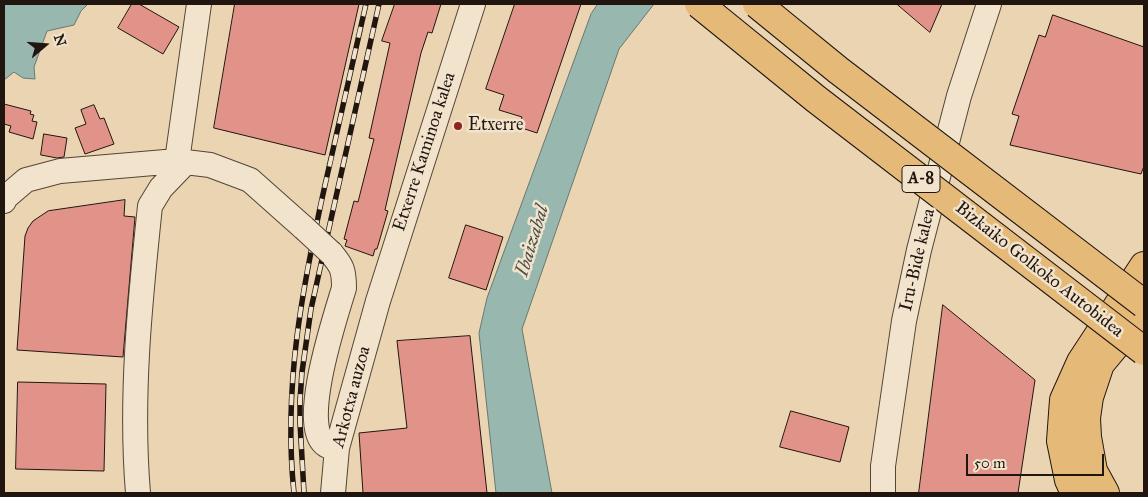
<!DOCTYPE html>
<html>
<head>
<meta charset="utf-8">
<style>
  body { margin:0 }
  #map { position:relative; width:1148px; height:497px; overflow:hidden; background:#ead4b1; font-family:"IM FELL Great Primer",serif }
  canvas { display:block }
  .frame { position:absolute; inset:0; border:5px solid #211510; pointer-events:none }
  .north { position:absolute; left:20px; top:20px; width:50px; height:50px; -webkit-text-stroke:4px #f1e3cc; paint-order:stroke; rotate:72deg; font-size:14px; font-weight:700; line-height:20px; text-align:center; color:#211510 }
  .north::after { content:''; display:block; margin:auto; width:18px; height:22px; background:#211510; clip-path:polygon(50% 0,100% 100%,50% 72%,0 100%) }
  .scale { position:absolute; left:966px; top:454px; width:138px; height:22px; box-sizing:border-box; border:2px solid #211510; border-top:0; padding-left:6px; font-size:15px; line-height:18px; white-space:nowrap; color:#211510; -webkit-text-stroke:4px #f1e3cc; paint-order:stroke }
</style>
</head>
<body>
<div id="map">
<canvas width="1148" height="497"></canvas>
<div class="frame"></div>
<div class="north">N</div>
<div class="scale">50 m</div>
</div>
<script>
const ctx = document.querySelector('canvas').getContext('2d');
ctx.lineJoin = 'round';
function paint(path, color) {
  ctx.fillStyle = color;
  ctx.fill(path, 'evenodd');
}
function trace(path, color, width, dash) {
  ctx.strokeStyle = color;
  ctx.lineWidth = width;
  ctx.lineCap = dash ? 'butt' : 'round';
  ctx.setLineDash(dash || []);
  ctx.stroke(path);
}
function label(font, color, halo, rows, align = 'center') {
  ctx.font = font + ' "IM FELL Great Primer",serif';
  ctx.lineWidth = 5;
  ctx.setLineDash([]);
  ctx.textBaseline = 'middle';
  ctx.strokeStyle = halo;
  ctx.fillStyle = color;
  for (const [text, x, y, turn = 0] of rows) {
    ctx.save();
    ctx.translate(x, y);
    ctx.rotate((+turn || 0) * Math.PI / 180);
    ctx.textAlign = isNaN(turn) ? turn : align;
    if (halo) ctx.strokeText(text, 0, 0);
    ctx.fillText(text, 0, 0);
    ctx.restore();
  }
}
const water = new Path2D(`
  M4,4H88L81,11L74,25L47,31L34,67L35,79L23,78L14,72L4,80Z
  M598,4H654L619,49L522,329L552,493H496L479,333L487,298L591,14Z`);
const building = new Path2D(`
  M132,4H139L179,27L163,54L118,28Z
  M235,4H359L325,155L214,128Z
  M395,4H441L432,33L428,32L421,53L385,210L388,211L377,249H375L373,256L345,246L347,240L344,239L354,201L358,202L374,139L369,138L390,43L382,41Z
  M515,4H581L537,133L519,127L522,117L499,110L504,95L486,89Z
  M897,4H942L930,32Z
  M1053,15L1144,47V166L1141,174L1010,145L1019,116L1012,114L1039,35L1045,37Z
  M4,104L31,111L30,114L34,115L32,121L37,122L33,139L9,132L11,126L4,124Z
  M94,105L100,119L104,118L114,144L85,154L75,128L86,124L81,110Z
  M44,134L67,138L64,157L57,158L41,155Z
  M125,200L124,216L135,217L123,357L17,350L25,236L28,228L33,221L48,211Z
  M466,225L503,237L486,290L449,278Z
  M943,305L1035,380L1018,493H919Z
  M470,336L487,493H363L359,433L407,428L397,341Z
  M18,382L106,384L104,471L16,469Z
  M791,411L849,427L840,462L780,447Z`);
const minor = new Path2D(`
  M177,161L199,4
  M4,201L5,198L26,180L60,171L177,161L210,165L250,180L304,228
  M331,253C342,266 344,270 344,288C336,315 298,427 326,445C328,447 334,447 337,448
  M138,493C130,398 140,301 150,206L161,188L186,162
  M333,493L337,448L378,301L473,4
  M883,493V466L904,321L919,250L959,96L989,4`);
const highway = new Path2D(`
  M1075,493L1069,480L1061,441L1064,400L1081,362L1144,266
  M1105,493L1093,471L1087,437L1086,418L1089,397L1100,364L1144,311`);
const rail = new Path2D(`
  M294,493C283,387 302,289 325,185C339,125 352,64 366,4
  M304,493L300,423V400L302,372L311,309L379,4`);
const minorBridge = new Path2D(`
  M304,228L331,253`);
const highwayBridge = new Path2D(`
  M699,4L816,99L1144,351
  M757,4L838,70L1144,304`);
const markers = [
  [458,126,5,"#8f2418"]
];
const shields = [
  [921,179,38]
];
const shieldNames = [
  ["A-8",921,179]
];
const poiNames = [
  ["Etxerre",468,126]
];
const streetNames = [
  ["Etxerre Kaminoa kalea",425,152,-72],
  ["Iru-Bide kalea",918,260,-77],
  ["Bizkaiko Golkoko Autobidea",1039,270,38],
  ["Arkotxa auzoa",352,397,-75]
];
const waterNames = [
  ["Ibaizabal",533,241,-73]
];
paint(water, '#98b8af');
trace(water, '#68776f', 1);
paint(building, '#e29389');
trace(building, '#211510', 1);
trace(minor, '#534538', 26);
trace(highway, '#211510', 30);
trace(minor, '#f1e3cc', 24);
trace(highway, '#e5ba78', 28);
trace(rail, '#211510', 5.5);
trace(rail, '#f1e3cc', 4, [11]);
trace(minorBridge, '#534538', 26, []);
trace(highwayBridge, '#211510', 30, []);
trace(minorBridge, '#f1e3cc', 24);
trace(highwayBridge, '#e5ba78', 28);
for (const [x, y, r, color] of markers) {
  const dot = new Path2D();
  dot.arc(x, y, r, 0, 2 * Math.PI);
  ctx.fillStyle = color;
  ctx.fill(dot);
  trace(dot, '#f1e3cc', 2);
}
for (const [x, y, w] of shields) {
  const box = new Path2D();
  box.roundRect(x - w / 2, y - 13.5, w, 27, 4);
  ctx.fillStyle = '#f1e3cc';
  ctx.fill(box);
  trace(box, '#211510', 1);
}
label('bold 16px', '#211510', null, shieldNames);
label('18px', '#211510', '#f1e3cc', poiNames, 'left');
label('18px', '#211510', '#f1e3cc', streetNames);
label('italic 19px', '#4b4e48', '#f1e3cc', waterNames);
</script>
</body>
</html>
